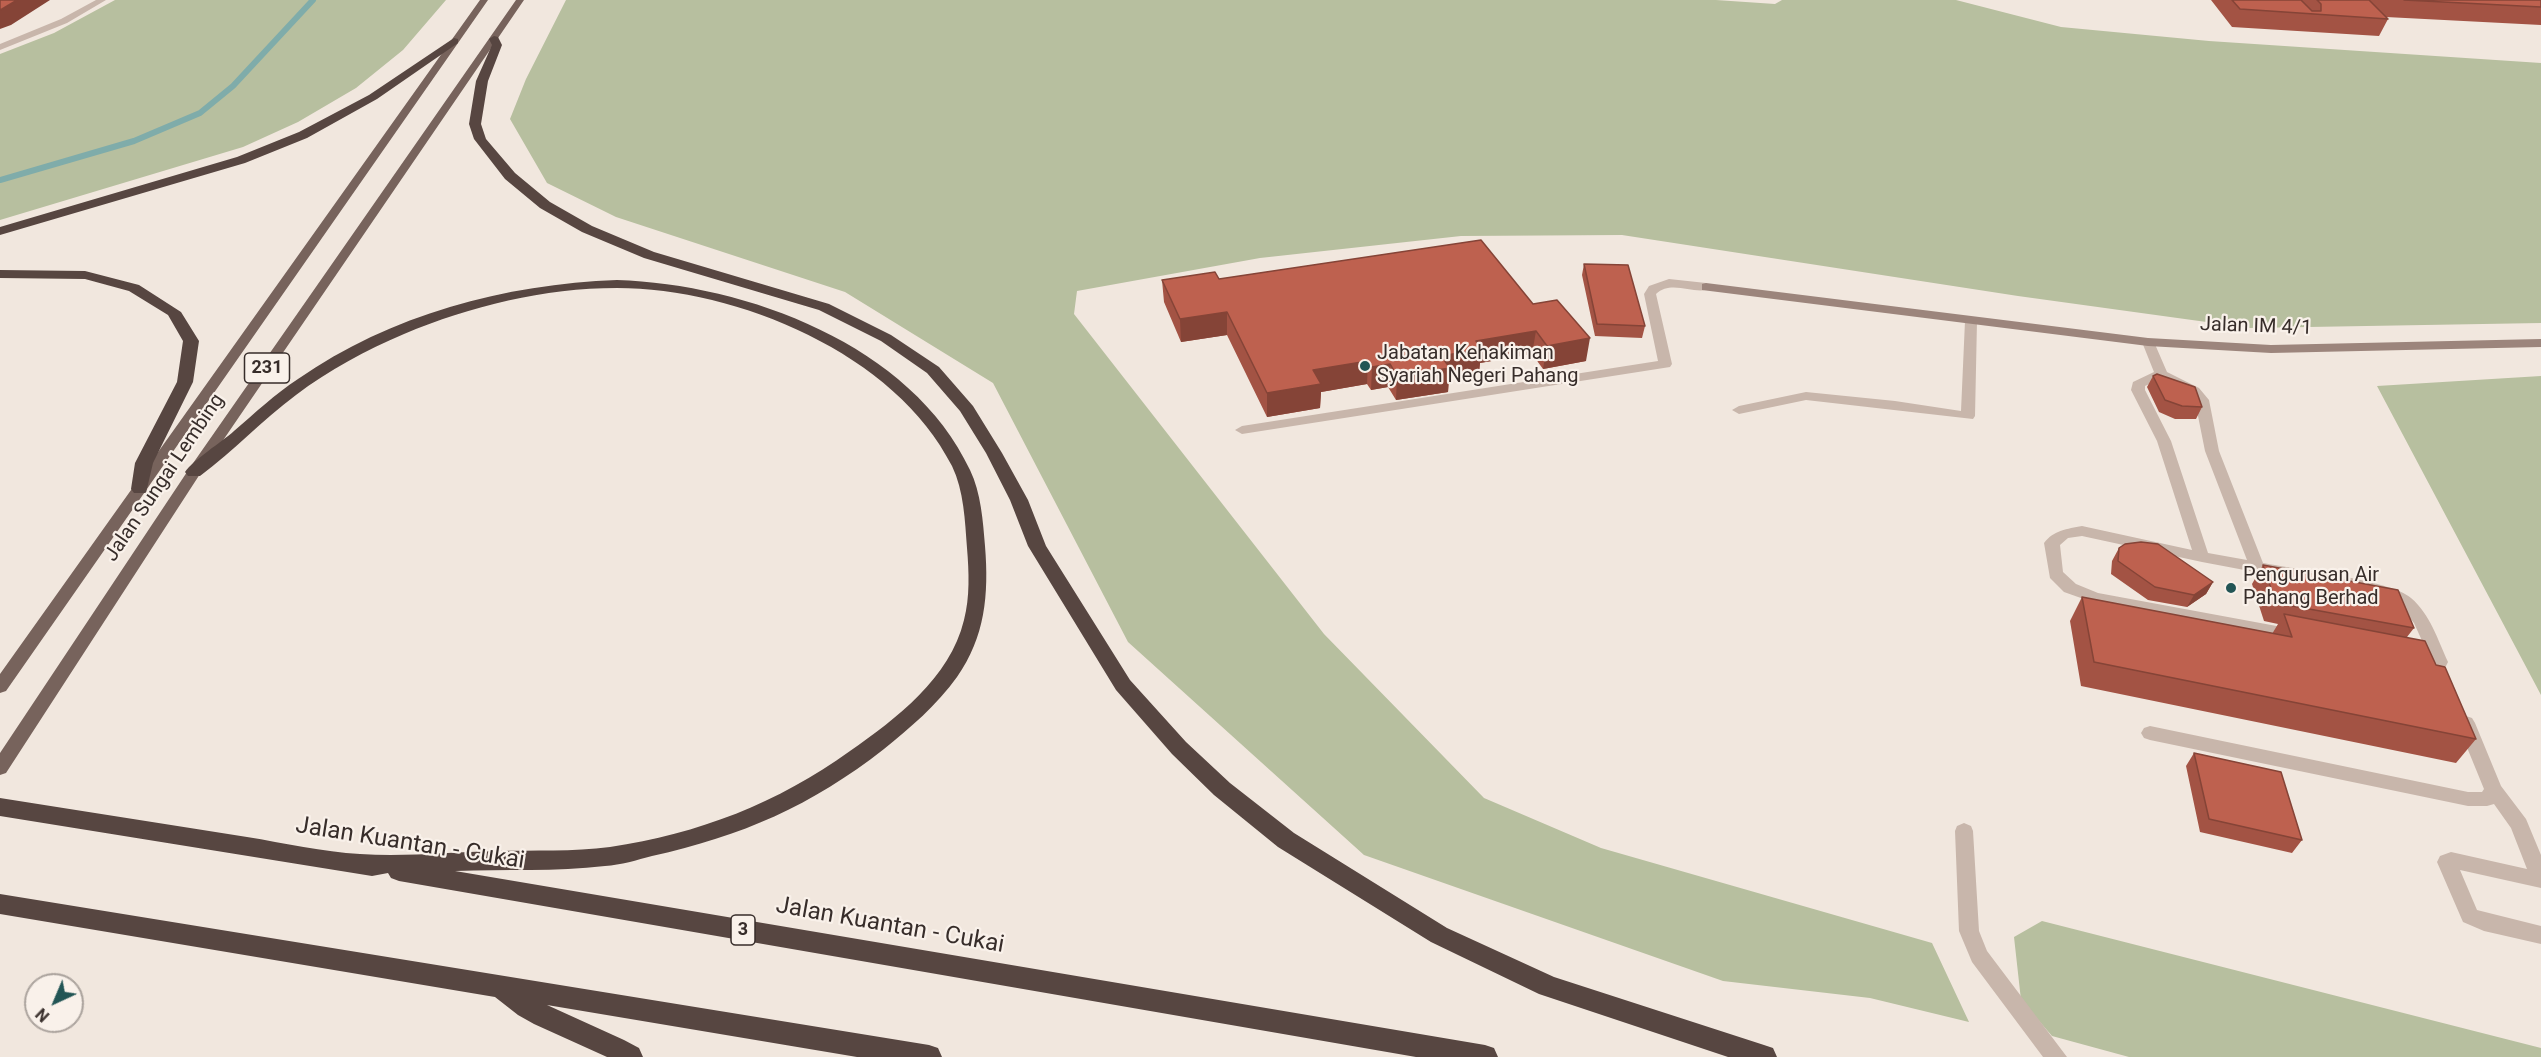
<!DOCTYPE html>
<html>
<head>
<meta charset="utf-8">
<style>
  body { margin:0 }
  #map { position:relative; width:2541px; height:1057px; overflow:hidden; background:#f1e7de; font-family:Roboto,sans-serif }
  canvas { display:block }
  .north { position:absolute; left:24px; top:973px; width:60px; height:60px; box-sizing:border-box; background:#f9f1ea; border:2px solid #aba39d; border-radius:50%; rotate:224deg; font-size:16px; font-weight:700; line-height:24px; text-align:center; color:#372d2a }
  .north::after { content:''; display:block; margin:auto; width:21px; height:27px; background:#255; clip-path:polygon(50% 0,100% 100%,50% 72%,0 100%) }
</style>
</head>
<body>
<div id="map">
<canvas width="2541" height="1057"></canvas>
<div class="north">N</div>
</div>
<script>
const ctx = document.querySelector('canvas').getContext('2d');
ctx.lineJoin = 'round';
function paint(path, color) {
  ctx.fillStyle = color;
  ctx.fill(path, 'evenodd');
}
function trace(path, color, width, dash) {
  ctx.strokeStyle = color;
  ctx.lineWidth = width;
  ctx.lineCap = dash ? 'butt' : 'round';
  ctx.setLineDash(dash || []);
  ctx.stroke(path);
}
function label(font, color, halo, rows, align = 'center') {
  ctx.font = font + ' Roboto,sans-serif';
  ctx.lineWidth = 4.5;
  ctx.setLineDash([]);
  ctx.textBaseline = 'middle';
  ctx.strokeStyle = halo;
  ctx.fillStyle = color;
  for (const [text, x, y, turn = 0] of rows) {
    ctx.save();
    ctx.translate(x, y);
    ctx.rotate((+turn || 0) * Math.PI / 180);
    ctx.textAlign = isNaN(turn) ? turn : align;
    if (halo) ctx.strokeText(text, 0, 0);
    ctx.fillText(text, 0, 0);
    ctx.restore();
  }
}
const green = new Path2D(`
  M115,0H446L403,50L356,88L298,122L243,147L0,220V54L54,33Z
  M566,0H1716L1775,4L1782,0H1956L2061,27L2209,41L2541,63V323L2250,328L2018,296L1622,235L1461,236L1260,258L1077,291L1074,314L1324,634L1484,798L1601,848L1932,943L1969,1022L1870,998L1723,981L1364,855L1128,642L993,383L845,292L616,217L547,183L510,119L526,79Z
  M2541,376V695L2377,386Z
  M2042,921L2541,1048V1057H2129L2052,1036L2021,1000L2014,937Z`);
const stream = new Path2D(`
  M0,180L134,141L200,113L233,86L313,0`);
const lane = new Path2D(`
  M1669,279L1706,283L1712,287C1698,298 1673,278 1656,294L1672,364L1670,367L1242,434L1235,430L1242,426L1658,361L1644,294L1649,286Z
  M1971,317L1977,321L1975,416L1973,419L1806,400L1739,414L1732,410L1739,406L1806,392L1895,401L1961,411L1965,321Z
  M2148,338L2154,342L2167,372L2199,388L2209,400L2219,451L2263,563C2294,569 2391,580 2411,598C2430,614 2438,640 2448,662L2446,666L2440,668L2095,603L2064,592L2050,578L2044,543C2054,530 2067,529 2082,526L2192,550L2157,441L2131,390L2133,382L2154,372L2142,342ZM2160,379L2189,394L2195,401L2205,451L2247,560L2208,553L2171,441L2145,390V386ZM2082,536L2202,562L2377,595L2399,605L2414,623L2428,654L2098,593L2076,584L2063,572L2060,545L2068,538Z
  M2466,716L2472,718L2475,723L2501,786L2526,819L2541,855V888L2460,870L2477,910L2541,926V944L2484,931L2463,922L2437,862L2440,856L2451,852L2527,869L2511,828L2494,804L2487,806H2468L2150,740L2144,738L2141,733L2144,728L2150,726L2468,792H2482L2484,789L2457,723L2460,718Z
  M1964,823L1971,826L1973,831L1979,931L1987,951L2067,1057H2043L1972,962L1959,931L1955,831L1957,826Z`);
const street = new Path2D(`
  M96,0H106L67,23L0,50V44L61,19Z`);
const secondary = new Path2D(`
  M1706,283L2148,338L2271,345L2541,339V347L2271,353L2148,346L1702,290V284Z`);
const primary = new Path2D(`
  M480,0H488L6,691L0,693V674Z
  M516,0H524L200,474L6,773L0,775V753L189,469Z`);
const highway = new Path2D(`
  M494,36L498,37L502,45L488,81L481,124L486,139L515,173L550,202L592,226L654,252L829,304L891,335L939,367L973,406L1002,453L1028,500L1046,546L1130,680L1186,742L1230,783L1294,833L1447,928L1554,977L1764,1045L1773,1048L1777,1057H1728L1539,994L1431,942L1278,847L1214,795L1172,754L1116,690L1028,546L1010,500L986,453L960,411L927,373L881,341L819,310L644,258L582,232L540,208L505,179L474,139L469,124L476,81L492,45L489,39Z
  M454,38L458,39V43L377,99L307,138L245,163L0,235V227L237,157L299,132L369,95Z
  M0,270L85,271L139,285L181,312L199,341L193,382L153,463L146,493H134L131,489L135,463L177,382L183,341L168,315L129,291L85,279L0,278Z
  M617,280C746,284 912,345 970,470C981,493 983,521 985,546C989,595 985,637 957,677C937,705 910,728 884,749C811,806 742,836 652,856C637,860 621,865 605,866C556,872 505,869 455,871L1485,1045L1494,1048L1498,1057H1416L399,881L391,878L388,873L372,876L0,816V798C82,811 165,824 247,837C284,843 323,852 360,854C405,857 451,852 496,851C534,850 573,852 610,847C698,834 778,803 850,751C896,719 950,678 964,620C970,597 969,572 967,548C965,521 964,491 952,466C896,354 737,288 617,288C544,288 471,306 404,334C366,350 329,370 296,395C262,420 234,451 200,476H188L185,472C193,460 222,442 234,431C255,413 275,394 298,379C390,315 505,284 617,280Z
  M0,894L929,1045L938,1048L942,1057H857L547,1005L624,1040L639,1048L643,1057H607L534,1024L518,1015L495,997L0,914Z`);
const wall = new Path2D(`
  M2211,0H2541V25L2386,17L2388,19L2379,36L2232,27Z
  M1584,264L1645,326L1642,338L1595,336L1582,275Z
  M1219,279L1533,304L1586,361L1543,369L1532,354L1480,363L1479,372L1449,377L1448,392L1396,400L1388,387L1371,390L1367,384L1321,392L1320,408L1267,417L1227,335L1181,342L1164,302L1162,280Z
  M2153,376L2202,407L2196,419H2175L2159,412L2147,387Z
  M2119,548L2213,582L2206,594L2187,607L2148,600L2111,574L2112,561Z
  M2263,565L2414,628L2407,637L2436,665L2476,739L2456,763L2081,686L2070,621L2082,597L2272,634L2278,624L2264,621L2252,584Z
  M2194,753L2302,840L2292,853L2200,832L2186,766Z`);
const shadedWall = new Path2D(`
  M17,0H50L11,25L0,29V10Z
  M1227,312V335L1181,342L1180,319Z
  M1536,331L1532,354L1480,363L1479,372L1449,377L1448,392L1396,400L1397,376L1441,356L1476,341Z
  M1590,338L1586,361L1543,369L1547,346Z
  M1368,361L1367,384L1321,392L1320,408L1267,417V393L1313,370Z
  M1390,364L1388,387L1371,390L1372,367Z
  M2213,582L2206,594L2187,607L2194,595Z`);
const building = new Path2D(`
  M0,0H17L0,10Z
  M2232,0H2301L2312,11H2321V4L2317,0H2369L2388,19L2240,9Z
  M2404,0H2541V7Z
  M1481,240L1533,304L1557,300L1590,338L1547,346L1536,331L1476,341L1482,349L1441,356L1450,368L1397,376L1390,364L1372,367L1368,361L1313,370L1321,384L1267,393L1227,312L1180,319L1162,280L1215,272L1219,279Z
  M1584,264L1628,265L1645,326L1597,324Z
  M2157,374L2195,387L2202,407L2182,406L2165,400L2153,376Z
  M2141,542L2158,544L2213,582L2194,595L2155,587L2118,561L2119,548L2125,544Z
  M2263,565L2398,590L2414,628L2276,603Z
  M2082,597L2292,637L2284,614L2425,641L2436,665L2445,667L2476,739L2094,662Z
  M2194,753L2281,772L2302,840L2209,819Z`);
const markers = [
  [1365,366,6,"#255"],
  [2231,588,6,"#255"]
];
const shields = [
  [267,368,45],
  [743,930,24]
];
const shieldNames = [
  ["231",267,368],
  ["3",743,930]
];
const streetNames = [
  ["Jalan IM 4/1",2256,327,2],
  ["Jalan Sungai Lembing",165,478,-56]
];
const poiNames = [
  ["Jabatan Kehakiman",1377,354],
  ["Syariah Negeri Pahang",1377,377],
  ["Pengurusan Air",2243,576],
  ["Pahang Berhad",2243,599]
];
const nearStreetnames = [
  ["Jalan Kuantan - Cukai",410,844,9],
  ["Jalan Kuantan - Cukai",890,926,10]
];
paint(green, '#b7bf9f');
trace(stream, '#7facaa', 6);
paint(lane, '#c8b6ab');
paint(street, '#c8b6ab');
paint(secondary, '#9c857c');
paint(primary, '#77635c');
paint(highway, '#574641');
paint(wall, '#a35344');
paint(shadedWall, '#854437');
paint(building, '#be614f');
trace(building, '#854437', 1.5);
for (const [x, y, r, color] of markers) {
  const dot = new Path2D();
  dot.arc(x, y, r, 0, 2 * Math.PI);
  ctx.fillStyle = color;
  ctx.fill(dot);
  trace(dot, '#f9f1ea', 2);
}
for (const [x, y, w] of shields) {
  const box = new Path2D();
  box.roundRect(x - w / 2, y - 15, w, 30, 4.5);
  ctx.fillStyle = '#f9f1ea';
  ctx.fill(box);
  trace(box, '#372d2a', 1.5);
}
label('bold 18px', '#372d2a', null, shieldNames);
label('20px', '#372d2a', '#f9f1ea', streetNames);
label('20px', '#372d2a', '#f9f1ea', poiNames, 'left');
label('24px', '#372d2a', '#f9f1ea', nearStreetnames);
</script>
</body>
</html>
